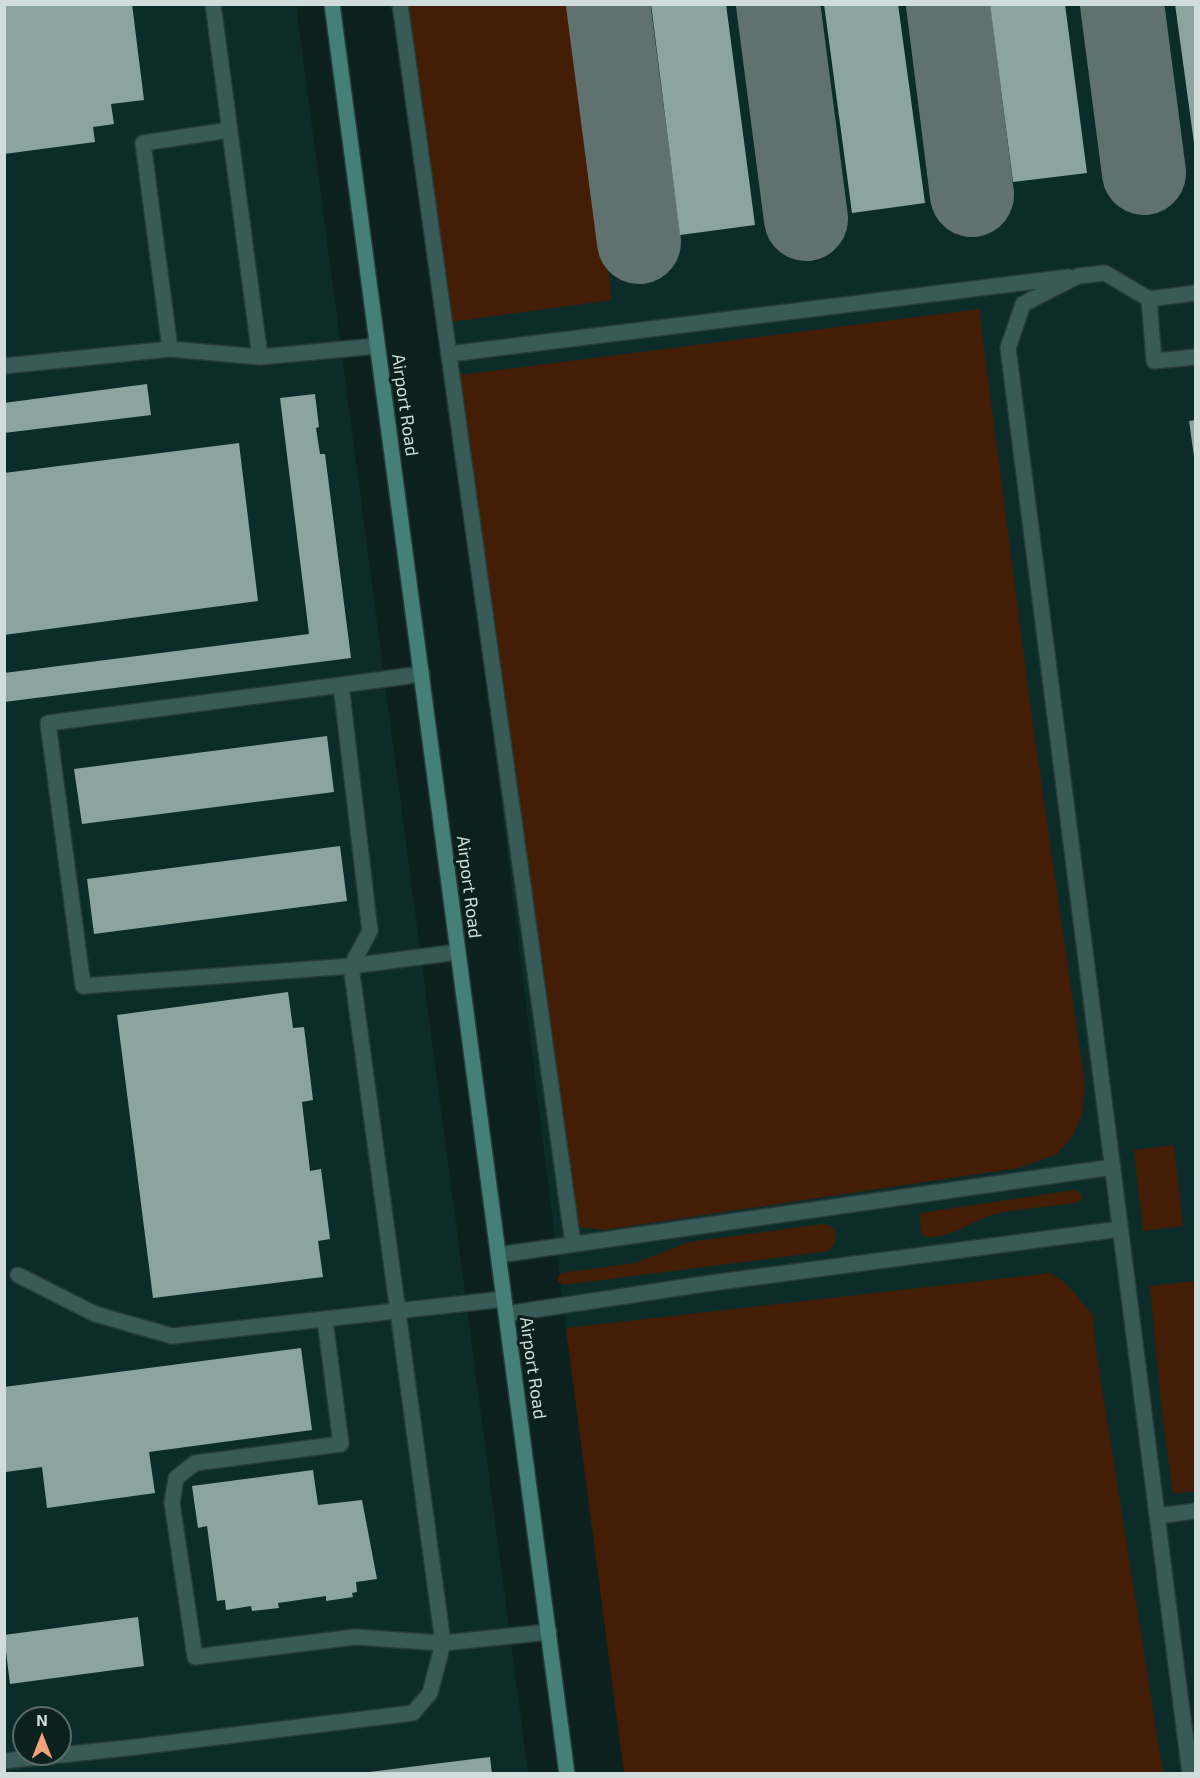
<!DOCTYPE html>
<html>
<head>
<meta charset="utf-8">
<style>
  body { margin:0 }
  #map { position:relative; width:1200px; height:1778px; overflow:hidden; background:#0c211e; font-family:"Exo 2",sans-serif }
  canvas { display:block }
  .frame { position:absolute; inset:0; border:6px solid #d0dddb; pointer-events:none }
  .north { position:absolute; left:12px; top:1706px; width:60px; height:60px; box-sizing:border-box; background:#0c211e; border:2px solid #5a6c6a; border-radius:50%; rotate:0deg; font-size:16px; font-weight:700; line-height:24px; text-align:center; color:#d0dddb }
  .north::after { content:''; display:block; margin:auto; width:21px; height:27px; background:#f1a27b; clip-path:polygon(50% 0,100% 100%,50% 72%,0 100%) }
</style>
</head>
<body>
<div id="map">
<canvas width="1200" height="1778"></canvas>
<div class="frame"></div>
<div class="north">N</div>
</div>
<script>
const ctx = document.querySelector('canvas').getContext('2d');
ctx.lineJoin = 'round';
function paint(path, color) {
  ctx.fillStyle = color;
  ctx.fill(path, 'evenodd');
}
function trace(path, color, width, dash) {
  ctx.strokeStyle = color;
  ctx.lineWidth = width;
  ctx.lineCap = dash ? 'butt' : 'round';
  ctx.setLineDash(dash || []);
  ctx.stroke(path);
}
function label(font, color, halo, rows, align = 'center') {
  ctx.font = font + ' "Exo 2",sans-serif';
  ctx.lineWidth = 6;
  ctx.setLineDash([]);
  ctx.textBaseline = 'middle';
  ctx.strokeStyle = halo;
  ctx.fillStyle = color;
  for (const [text, x, y, turn = 0] of rows) {
    ctx.save();
    ctx.translate(x, y);
    ctx.rotate((+turn || 0) * Math.PI / 180);
    ctx.textAlign = isNaN(turn) ? turn : align;
    if (halo) ctx.strokeText(text, 0, 0);
    ctx.fillText(text, 0, 0);
    ctx.restore();
  }
}
const built = new Path2D(`
  M5,5H296L528,1773L5,1774ZM24,1718H60V1754H24Z
  M403,5H1195V1773H624L566,1328Z`);
const green = new Path2D(`
  M409,5H574L612,300L450,322Z
  M979,309L1033,725L1085,1085L1082,1114L1074,1134L1057,1154L1019,1168L603,1230L573,1226L452,376Z
  M1174,1145L1183,1226L1143,1231L1134,1150Z
  M1075,1190L1082,1195L1081,1200L1076,1203C1050,1207 1016,1208 992,1215C972,1221 942,1244 921,1235L920,1213Z
  M823,1224C839,1226 839,1240 829,1251L563,1285L557,1280L561,1273L635,1263L689,1242Z
  M1051,1273L1067,1285L1093,1315L1096,1350L1163,1773H624L566,1328Z
  M1195,1281V1491L1173,1494L1161,1403L1150,1286Z`);
const taxiway = new Path2D(`
  M608,4L639,242
  M778,4L806,219
  M948,4L972,195
  M1122,4L1144,173`);
const building = new Path2D(`
  M4,4H132L144,100L111,104L114,124L93,127L95,142L4,154Z
  M651,4H726L755,225L680,235Z
  M824,4H898L925,203L852,213Z
  M990,4H1065L1087,173L1013,182Z
  M1175,4H1196V143H1194Z
  M147,384L151,415L4,433V403Z
  M315,394L319,427L316,428L320,454H325L351,658L4,702V673L309,634L280,398Z
  M1196,420V456H1194L1189,421Z
  M239,443L258,601L4,635V473Z
  M327,736L334,792L82,824L74,769Z
  M340,846L347,901L94,934L87,879Z
  M288,992L293,1028L304,1027L313,1100L302,1102L310,1171L321,1169L330,1239L318,1241L323,1277L153,1298L117,1015Z
  M301,1348L312,1430L149,1452L155,1493L47,1508L42,1467L6,1472L4,1460V1387Z
  M313,1470L318,1505L362,1500L377,1579L356,1582L357,1592L352,1593L353,1597L326,1601V1596L278,1603L279,1608L252,1611L251,1606L226,1610L225,1600L217,1601L207,1526L198,1528L192,1486Z
  M138,1617L144,1666L10,1684L4,1635Z
  M490,1757L492,1774H369V1772Z`);
const lane = new Path2D(`
  M213,4L260,357
  M400,4L573,1244
  M1149,299L1154,361L1196,357
  M170,349L143,143L230,130
  M449,354L1069,277
  M4,366L170,349L260,357L377,346
  M341,685L422,674
  M458,952L351,966L83,986L48,723L341,685L370,931L351,966L443,1643L549,1632
  M498,1255L1113,1167
  M18,1275L95,1314L172,1336L504,1299
  M506,1314L711,1283L1120,1229
  M1157,1516L1196,1511
  M4,1761L136,1747L413,1713L430,1693L443,1643L355,1637L195,1657L172,1503L176,1478L195,1463L341,1444L325,1320
  M1190,1774L1008,348L1023,304L1078,276L1105,273L1149,299L1196,293`);
const secondary = new Path2D(`
  M332,4C410,594 490,1184 567,1774`);
const streetNames = [
  ["Airport Road",405,405,82],
  ["Airport Road",469,887,83],
  ["Airport Road",533,1368,82]
];
paint(built, '#0c2c29');
paint(green, '#441d07');
trace(taxiway, '#60726f', 84);
paint(building, '#8ca4a0');
trace(lane, '#273b38', 18);
trace(secondary, '#273b38', 18);
trace(lane, '#385b57', 15);
trace(secondary, '#447f78', 15);
label('18px', '#d0dddb', '#0c211e', streetNames);
</script>
</body>
</html>
